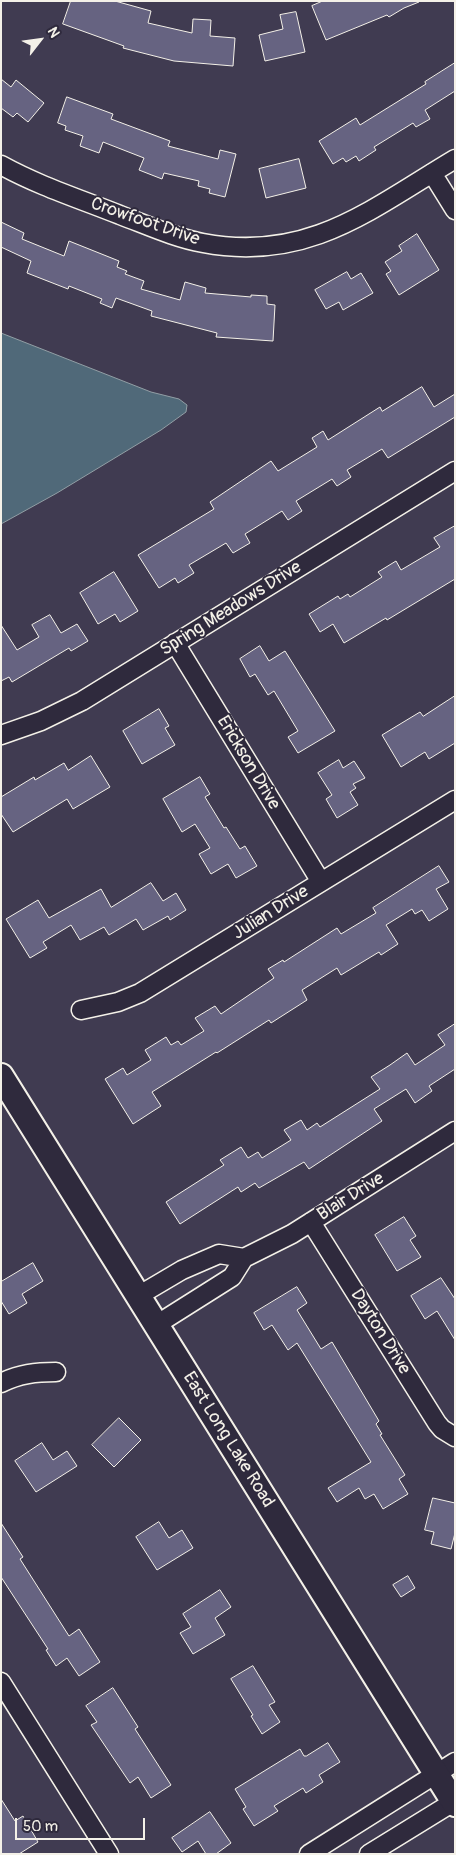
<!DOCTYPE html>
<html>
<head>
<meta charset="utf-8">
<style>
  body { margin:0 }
  #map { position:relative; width:456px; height:1855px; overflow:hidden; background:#403b51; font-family:Pangolin,sans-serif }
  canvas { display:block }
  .frame { position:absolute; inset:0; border:2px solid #f4f1e8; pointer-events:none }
  .north { position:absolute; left:15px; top:15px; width:50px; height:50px; -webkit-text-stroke:4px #2f2a3d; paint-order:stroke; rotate:60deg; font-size:14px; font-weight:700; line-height:20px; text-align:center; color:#f4f1e8 }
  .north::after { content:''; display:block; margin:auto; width:18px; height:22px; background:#f4f1e8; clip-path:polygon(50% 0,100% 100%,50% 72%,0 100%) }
  .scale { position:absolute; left:15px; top:1818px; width:130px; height:22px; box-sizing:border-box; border:2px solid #f4f1e8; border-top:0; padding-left:6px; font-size:15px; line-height:18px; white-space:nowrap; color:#f4f1e8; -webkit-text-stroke:4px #2f2a3d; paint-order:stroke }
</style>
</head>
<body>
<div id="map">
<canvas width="456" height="1855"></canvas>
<div class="frame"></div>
<div class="north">N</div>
<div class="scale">50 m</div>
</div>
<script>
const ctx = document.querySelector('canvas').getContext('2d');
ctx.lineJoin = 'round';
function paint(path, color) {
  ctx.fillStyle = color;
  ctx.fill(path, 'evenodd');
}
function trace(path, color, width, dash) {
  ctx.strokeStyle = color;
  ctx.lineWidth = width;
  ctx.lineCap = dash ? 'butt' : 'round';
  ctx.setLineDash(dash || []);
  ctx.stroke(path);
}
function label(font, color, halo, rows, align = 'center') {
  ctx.font = font + ' Pangolin,sans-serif';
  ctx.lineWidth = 4;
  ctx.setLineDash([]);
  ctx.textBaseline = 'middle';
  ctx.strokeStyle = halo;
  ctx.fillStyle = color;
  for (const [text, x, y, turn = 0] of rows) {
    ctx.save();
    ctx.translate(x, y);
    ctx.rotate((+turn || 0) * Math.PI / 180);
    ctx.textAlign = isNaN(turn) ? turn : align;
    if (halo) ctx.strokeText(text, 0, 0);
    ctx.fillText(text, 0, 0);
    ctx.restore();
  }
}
const water = new Path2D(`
  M1,333L151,392L179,399L187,405L186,412L161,430L57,493L1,524Z`);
const building = new Path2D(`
  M71,1H115L151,11L148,23L192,33L193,19L211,20L210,36L235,38L233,66L174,61L123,48L124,46L63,24Z
  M323,1H419V2L404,8L389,17L387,15L326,40L312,6Z
  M296,12L305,52L265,61L259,35L283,29L280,15Z
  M455,63V91L425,110L430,119L416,127L413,123L374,147L376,150L359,161L356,156L346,162L343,158L333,164L319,141L356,118L360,125L426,84L425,82Z
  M1,79L11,87L16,80L44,103L28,122L17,113L13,117L1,108Z
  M67,97L113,114L111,119L170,141L168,146L218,159L220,150L236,154L225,197L209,193L210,189L198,186L199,181L164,173L162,179L139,170L144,158L103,142L99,153L80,146L83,136L65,130L66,126L58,123Z
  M299,159L306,188L266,198L259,169Z
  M1,222L24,233L22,239L64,256L69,241L119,261L117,267L127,271L125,274L144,281L141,289L180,300L185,282L206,288L205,293L251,297V295L267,296V304L275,305L273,341L216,337L217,333L151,316L152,311L116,298L112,308L100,303L102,299L69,286L68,289L27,273L31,261L1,247Z
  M417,234L439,270L399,295L386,274L391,271L385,262L402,251L399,246Z
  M347,272L351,279L361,273L373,293L343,310L339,302L326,309L315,290Z
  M422,387L434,407L455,394V417L388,458L382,449L347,470L351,477L337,486L332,479L296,501L302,511L288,520L282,511L245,534L250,543L233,553L226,543L189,565L194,573L178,583L175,578L159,588L138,555L214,509L210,502L271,461L278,471L317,447L312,438L323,431L328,440L380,407L382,411Z
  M455,526V579L387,620L386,618L344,643L333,624L320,632L309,614L338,596L340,599L348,594L350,597L382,577L378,572L396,561L401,570L440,547L434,538Z
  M114,572L138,611L120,622L115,614L98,624L80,593Z
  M50,615L61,633L77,624L88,641L71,651L69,648L12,682L9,677L1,681V625L17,650L39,637L32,625Z
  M260,646L269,661L285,651L335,731L298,753L288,737L298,731L274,691L268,695L255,674L250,677L240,659Z
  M455,696V743L429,759L425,752L401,767L382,735L420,712L423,716Z
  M159,709L169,726L165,728L175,745L142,764L123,731Z
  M91,756L110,787L73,809L67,799L13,832L1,814V797L34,777L35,780L64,763L68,770Z
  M339,760L343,768L354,761L365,778L353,784L356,788L350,792L358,805L337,818L326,799L332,795L318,773Z
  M200,777L210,794L205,797L224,828L226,827L240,849L245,846L257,866L236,878L228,864L211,874L199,854L210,848L195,824L182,832L163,799Z
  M439,866L449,882L436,889L448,909L429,921L422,910L415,914L412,909L386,925L398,944L381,955L379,952L341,975L337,968L302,990L307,1000L271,1023L269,1020L217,1053L216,1052L152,1092L161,1106L133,1124L105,1079L123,1068L127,1075L151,1060L145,1050L166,1037L171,1045L178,1041L181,1045L204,1031L195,1018L215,1006L221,1014L274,978L268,969L283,960L284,962L337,928L341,934L376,913L373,908Z
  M151,883L163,901L176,893L186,910L170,920L168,916L143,930L136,919L109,935L104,927L80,940L71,925L43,942L47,948L30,958L6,919L38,900L49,918L101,889L111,907Z
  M455,1024V1069L429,1086L432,1091L415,1103L406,1089L374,1109L382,1121L309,1169L304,1162L259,1188L255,1183L241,1192L238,1187L180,1224L166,1202L224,1165L220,1160L241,1147L248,1158L258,1152L262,1158L291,1140L284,1130L301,1120L307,1130L317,1123L320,1127L380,1089L371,1077L390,1065L407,1053L415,1065L445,1045L438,1035Z
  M404,1217L416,1236L410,1240L421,1257L397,1271L375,1235Z
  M33,1263L43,1281L22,1294L27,1303L9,1314L1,1301V1282Z
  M441,1278L455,1299V1340L437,1311L425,1319L411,1296Z
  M297,1287L307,1303L297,1310L321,1349L332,1342L379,1421L376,1424L382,1434L380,1435L405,1475L399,1479L408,1494L383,1509L374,1494L365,1499L359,1488L337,1502L328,1488L371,1462L297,1343L288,1350L272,1325L264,1330L254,1313Z
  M119,1418L141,1440L114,1467L92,1445Z
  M42,1443L53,1460L67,1451L77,1466L36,1492L15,1461Z
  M433,1498L455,1503V1533L451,1549L431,1544L434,1532L425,1530Z
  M159,1522L169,1538L182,1530L193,1548L157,1570L136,1537Z
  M1,1523L23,1557L20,1559L69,1636L79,1629L100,1662L79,1676L67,1658L56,1666L46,1650L48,1649L1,1577Z
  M408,1576L415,1588L401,1597L393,1585Z
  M220,1590L231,1607L215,1618L225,1635L193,1654L180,1633L191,1627L183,1614Z
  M253,1666L275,1702L269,1705L280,1722L262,1734L251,1716L253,1715L231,1679Z
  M113,1688L138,1727L135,1729L171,1785L151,1798L138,1777L130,1783L91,1725L97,1722L86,1706Z
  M328,1743L340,1762L319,1775L323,1782L306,1793L303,1788L274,1806L278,1811L254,1826L243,1809L246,1807L235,1789L300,1749L304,1756H306Z
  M1,1799L15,1821L23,1816L38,1842L19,1854H1Z
  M210,1812L231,1843L216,1854H206L198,1841L182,1852L172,1838Z`);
const street = new Path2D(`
  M1,165C39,186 80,199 120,215C147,225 175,238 203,243C308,263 371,209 455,159
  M432,173L455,210
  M175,643L321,882
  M1,735L41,721L82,701L455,471
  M81,1010L118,1002L140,993L455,800
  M311,1222L437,1423L442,1429L455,1437
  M244,1258L292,1234L455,1131
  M138,1296L182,1270L219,1254L244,1258L232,1277L156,1325
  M1,1383C19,1374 36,1372 56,1372
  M1,1682L109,1854
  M309,1854L455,1762
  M369,1854L455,1801`);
const secondary = new Path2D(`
  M1,1076L455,1804`);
const streetNames = [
  ["Crowfoot Drive",145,222,19],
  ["Spring Meadows Drive",231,609,-32],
  ["Erickson Drive",248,763,59],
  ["Julian Drive",271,913,-32],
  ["Blair Drive",351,1197,-32],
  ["Dayton Drive",380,1332,58],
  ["East Long Lake Road",228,1440,58]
];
paint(water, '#506979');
trace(water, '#929fa5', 1);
paint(building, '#666381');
trace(building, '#f4f1e8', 1);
trace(street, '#f4f1e8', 21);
trace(secondary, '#f4f1e8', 28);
trace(street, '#2f2a3d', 18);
trace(secondary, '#2f2a3d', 24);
label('18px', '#f4f1e8', '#2f2a3d', streetNames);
</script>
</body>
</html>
